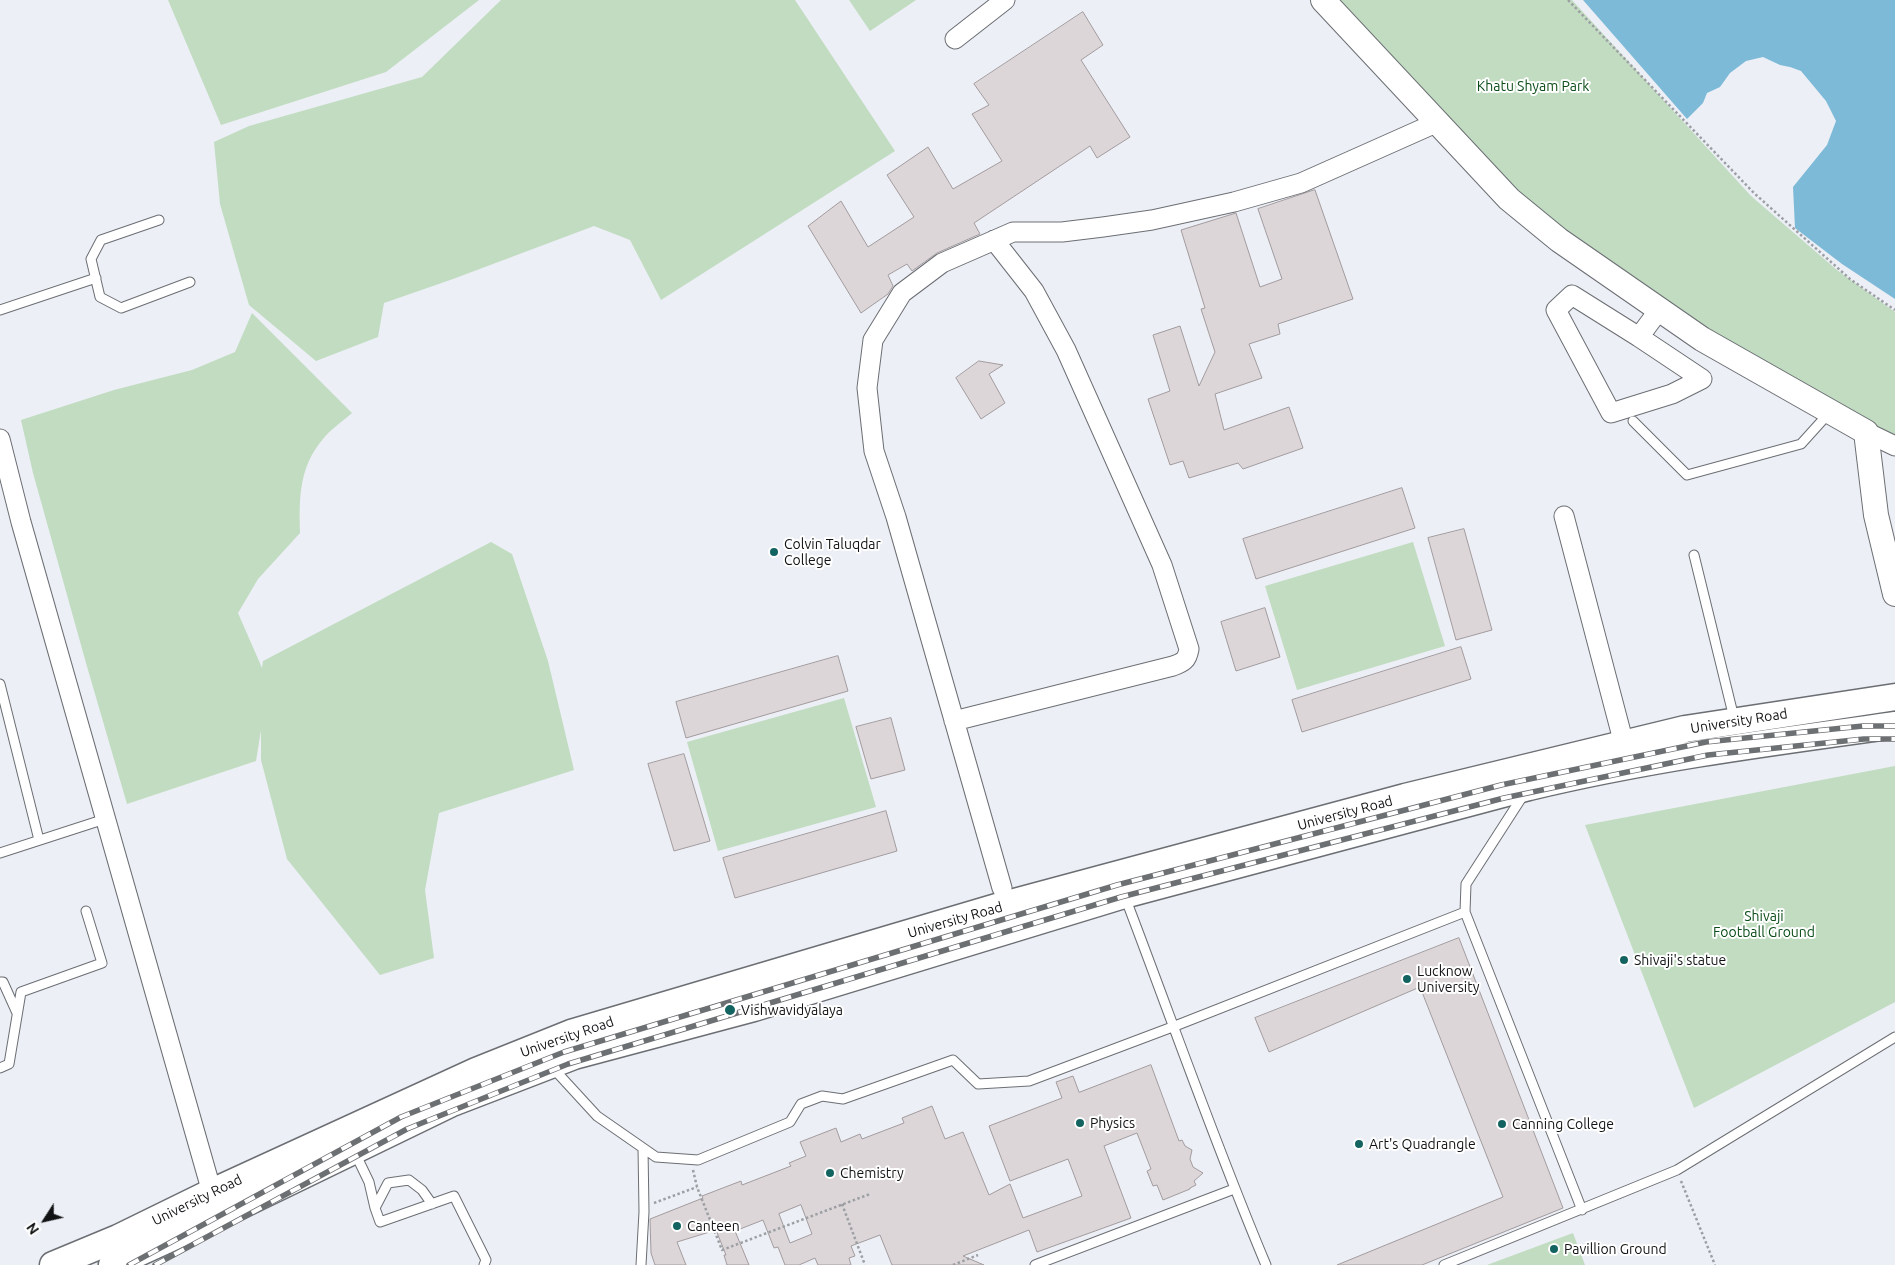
<!DOCTYPE html>
<html>
<head>
<meta charset="utf-8">
<style>
  body { margin:0 }
  #map { position:relative; width:1895px; height:1265px; overflow:hidden; background:#eceff5; font-family:Ubuntu,sans-serif }
  canvas { display:block }
  .north { position:absolute; left:20px; top:1195px; width:50px; height:50px; -webkit-text-stroke:4px #fff; paint-order:stroke; rotate:235deg; font-size:14px; font-weight:700; line-height:20px; text-align:center; color:#101213 }
  .north::after { content:''; display:block; margin:auto; width:18px; height:22px; background:#101213; clip-path:polygon(50% 0,100% 100%,50% 72%,0 100%) }
</style>
</head>
<body>
<div id="map">
<canvas width="1895" height="1265"></canvas>
<div class="north">N</div>
</div>
<script>
const ctx = document.querySelector('canvas').getContext('2d');
ctx.lineJoin = 'round';
function paint(path, color) {
  ctx.fillStyle = color;
  ctx.fill(path, 'evenodd');
}
function trace(path, color, width, dash) {
  ctx.strokeStyle = color;
  ctx.lineWidth = width;
  ctx.lineCap = dash ? 'butt' : 'round';
  ctx.setLineDash(dash || []);
  ctx.stroke(path);
}
function label(font, color, halo, rows, align = 'center') {
  ctx.font = font + ' Ubuntu,sans-serif';
  ctx.lineWidth = 4;
  ctx.setLineDash([]);
  ctx.textBaseline = 'middle';
  ctx.strokeStyle = halo;
  ctx.fillStyle = color;
  for (const [text, x, y, turn = 0] of rows) {
    ctx.save();
    ctx.translate(x, y);
    ctx.rotate((+turn || 0) * Math.PI / 180);
    ctx.textAlign = isNaN(turn) ? turn : align;
    if (halo) ctx.strokeText(text, 0, 0);
    ctx.fillText(text, 0, 0);
    ctx.restore();
  }
}
const green = new Path2D(`
  M168,0H479L386,72L221,125Z
  M501,0H795L895,151L661,300L630,240L594,226L453,279L384,303L378,337L316,361L249,305L220,204L214,142L249,126L422,77Z
  M849,0H916L870,31Z
  M1328,0H1572L1751,196L1837,270L1895,312V437L1725,342L1564,236L1509,183Z
  M252,313L352,413C343,421 331,429 323,439C299,467 299,498 300,533L258,579L238,613L262,668L263,661L491,542L512,554L548,661L574,770L439,813L425,890L434,958L380,975L287,859L261,760V730L256,761L127,804L86,663L33,473L21,420L114,390L192,370L235,352Z
  M1413,542L1445,646L1297,690L1265,586Z
  M844,698L876,807L718,851L687,742Z
  M1895,766V1002L1694,1108L1585,825Z
  M1573,1233L1585,1265H1487Z`);
const water = new Path2D(`
  M1583,0H1895V299L1842,264L1795,228L1793,187L1827,145L1836,121L1826,101L1801,71L1790,67L1780,65L1763,57L1746,61L1730,73L1720,87L1707,93L1703,103L1687,119Z`);
const building = new Path2D(`
  M1083,12L1103,45L1081,60L1130,137L1097,158L1090,146L974,223L980,234L937,253L912,271L907,264L888,275L893,286L888,294L861,313L808,226L841,201L868,247L914,217L887,175L928,147L953,189L1002,161L972,114L989,105L974,84Z
  M1315,190L1353,299L1278,324L1280,334L1249,344L1262,378L1215,394L1224,430L1289,407L1303,448L1243,469L1238,463L1189,478L1183,461L1170,465L1148,399L1170,391L1153,335L1180,326L1199,386L1215,352L1201,309L1205,308L1181,230L1236,213L1260,287L1282,279L1258,209Z
  M979,361L1003,365L989,374L1005,403L981,419L956,378Z
  M1402,488L1415,528L1256,579L1243,539Z
  M1464,529L1492,630L1456,640L1428,538Z
  M1265,608L1280,657L1236,671L1221,622Z
  M1461,647L1471,679L1302,732L1292,700Z
  M838,656L848,691L686,738L676,702Z
  M891,718L905,770L871,779L856,727Z
  M684,754L710,841L674,851L648,764Z
  M886,811L897,851L735,898L723,858Z
  M1459,938L1563,1208L1422,1265H1337L1503,1197L1420,987L1269,1052L1255,1018Z
  M1151,1065L1179,1141L1182,1140L1185,1146L1192,1150L1190,1159L1193,1167L1203,1173L1194,1181L1196,1185L1190,1188V1189L1163,1200L1157,1185L1153,1186L1147,1171L1151,1169L1137,1133L1104,1146L1131,1218L1037,1252L1029,1230L963,1256L984,1265H892L880,1235L851,1246L855,1256L849,1258L851,1265H818L815,1258L799,1265H785L778,1247L774,1248L763,1220L735,1231L749,1265H727L724,1255H726L716,1230L677,1242L686,1265H655L651,1253L650,1219L703,1198L702,1196L741,1181L742,1185L791,1166L789,1163L806,1156L800,1142L836,1128L841,1142L860,1134L862,1139L904,1123L902,1118L932,1106L945,1139L963,1132L989,1195L1010,1184L1023,1218L1082,1196L1068,1159L1010,1181L989,1126L1062,1098L1056,1082L1073,1076L1079,1092ZM801,1205L812,1234L790,1243L779,1214Z`);
const path = new Path2D(`
  M1568,0L1754,193L1850,279L1895,310
  M693,1170L697,1187L722,1250L870,1194
  M1681,1181L1715,1265
  M654,1203L697,1187
  M842,1204L865,1265
  M953,1265L978,1255`);
const service = new Path2D(`
  M159,220L101,240L91,259L100,297L121,308L190,282
  M0,310L96,278
  M1633,421L1687,475L1801,444L1829,413
  M1694,555L1734,718
  M0,684L39,840
  M1524,794L1466,884L1465,912L1582,1210
  M0,853L105,819
  M1125,897C1172,1020 1215,1144 1266,1265
  M0,982H3L17,1013
  M552,1067L597,1116L656,1157L698,1160L790,1122L801,1104L822,1096L843,1099L953,1060L978,1084L1029,1081L1175,1026L1465,912
  M0,1068L9,1064L21,992L102,963L86,911
  M355,1153L369,1182L375,1208L380,1222L454,1196L486,1260L484,1265
  M375,1208L388,1183L409,1180L422,1190L432,1204
  M641,1265L644,1212L643,1148
  M1035,1265L1234,1189
  M1444,1265L1677,1170L1895,1037`);
const minor = new Path2D(`
  M955,39L1005,0
  M1572,295L1639,337L1702,379L1672,394L1611,413L1556,310Z
  M1639,337L1659,310
  M1866,432L1895,446
  M0,439L21,522L215,1203
  M1564,516L1624,744
  M954,721L1173,666C1184,662 1187,660 1189,649L1162,565L1066,350L1034,291L994,240
  M1002,888L896,517L874,451L867,388L873,340L902,293L942,263L1013,232H1062L1103,227L1152,220L1234,202L1301,183L1438,122`);
const tertiary = new Path2D(`
  M1323,0L1509,199L1559,240L1702,339L1866,432L1876,515L1895,594`);
const secondary = new Path2D(`
  M53,1265L118,1238L212,1192L476,1071L571,1033L1007,904L1405,797L1685,729L1895,697
  M112,1265L219,1216L452,1103L574,1056L754,1008L1124,895L1529,787C1649,758 1772,742 1895,725`);
const rail = new Path2D(`
  M129,1265L401,1117L564,1052L1117,885L1501,785L1706,742L1863,726H1895
  M155,1265L407,1129L568,1064L1121,897L1504,798L1708,755L1864,739H1895`);
const markers = [
  [774,552,5,"#136361"],
  [1624,960,5,"#136361"],
  [1407,979,5,"#136361"],
  [730,1010,6,"#136361"],
  [1080,1123,5,"#136361"],
  [1502,1124,5,"#136361"],
  [1359,1144,5,"#136361"],
  [830,1173,5,"#136361"],
  [677,1226,5,"#136361"],
  [1554,1249,5,"#136361"]
];
const parkNames = [
  ["Khatu Shyam Park",1533,86],
  ["Shivaji",1764,916],
  ["Football Ground",1764,932]
];
const poiNames = [
  ["Colvin Taluqdar",784,544],
  ["College",784,560],
  ["Shivaji's statue",1634,960],
  ["Lucknow",1417,971],
  ["University",1417,987],
  ["Vishwavidyalaya",741,1010],
  ["Physics",1090,1123],
  ["Canning College",1512,1124],
  ["Art's Quadrangle",1369,1144],
  ["Chemistry",840,1173],
  ["Canteen",687,1226],
  ["Pavillion Ground",1564,1249]
];
const streetNames = [
  ["University Road",1739,721,-9],
  ["University Road",1345,813,-15],
  ["University Road",955,920,-16],
  ["University Road",567,1037,-19],
  ["University Road",197,1200,-26]
];
paint(green, '#c1dcc1');
paint(water, '#7dbad8');
paint(building, '#ddd6d8');
trace(building, '#a29b9e', 1);
trace(service, '#6b6e73', 11);
trace(minor, '#6b6e73', 21);
trace(tertiary, '#6b6e73', 26);
trace(secondary, '#6b6e73', 29);
trace(path, '#9c9fa3', 2.5, [2.5, 2.5]);
trace(service, '#fff', 9);
trace(minor, '#fff', 19);
trace(tertiary, '#fff', 24);
trace(secondary, '#fff', 26);
trace(rail, '#6d7073', 5.5);
trace(rail, '#fff', 4, [11]);
for (const [x, y, r, color] of markers) {
  const dot = new Path2D();
  dot.arc(x, y, r, 0, 2 * Math.PI);
  ctx.fillStyle = color;
  ctx.fill(dot);
  trace(dot, '#fff', 2);
}
label('14px', '#0a4c17', '#fff', parkNames);
label('14px', '#101213', '#fff', poiNames, 'left');
label('14px', '#101213', '#fff', streetNames);
</script>
</body>
</html>
